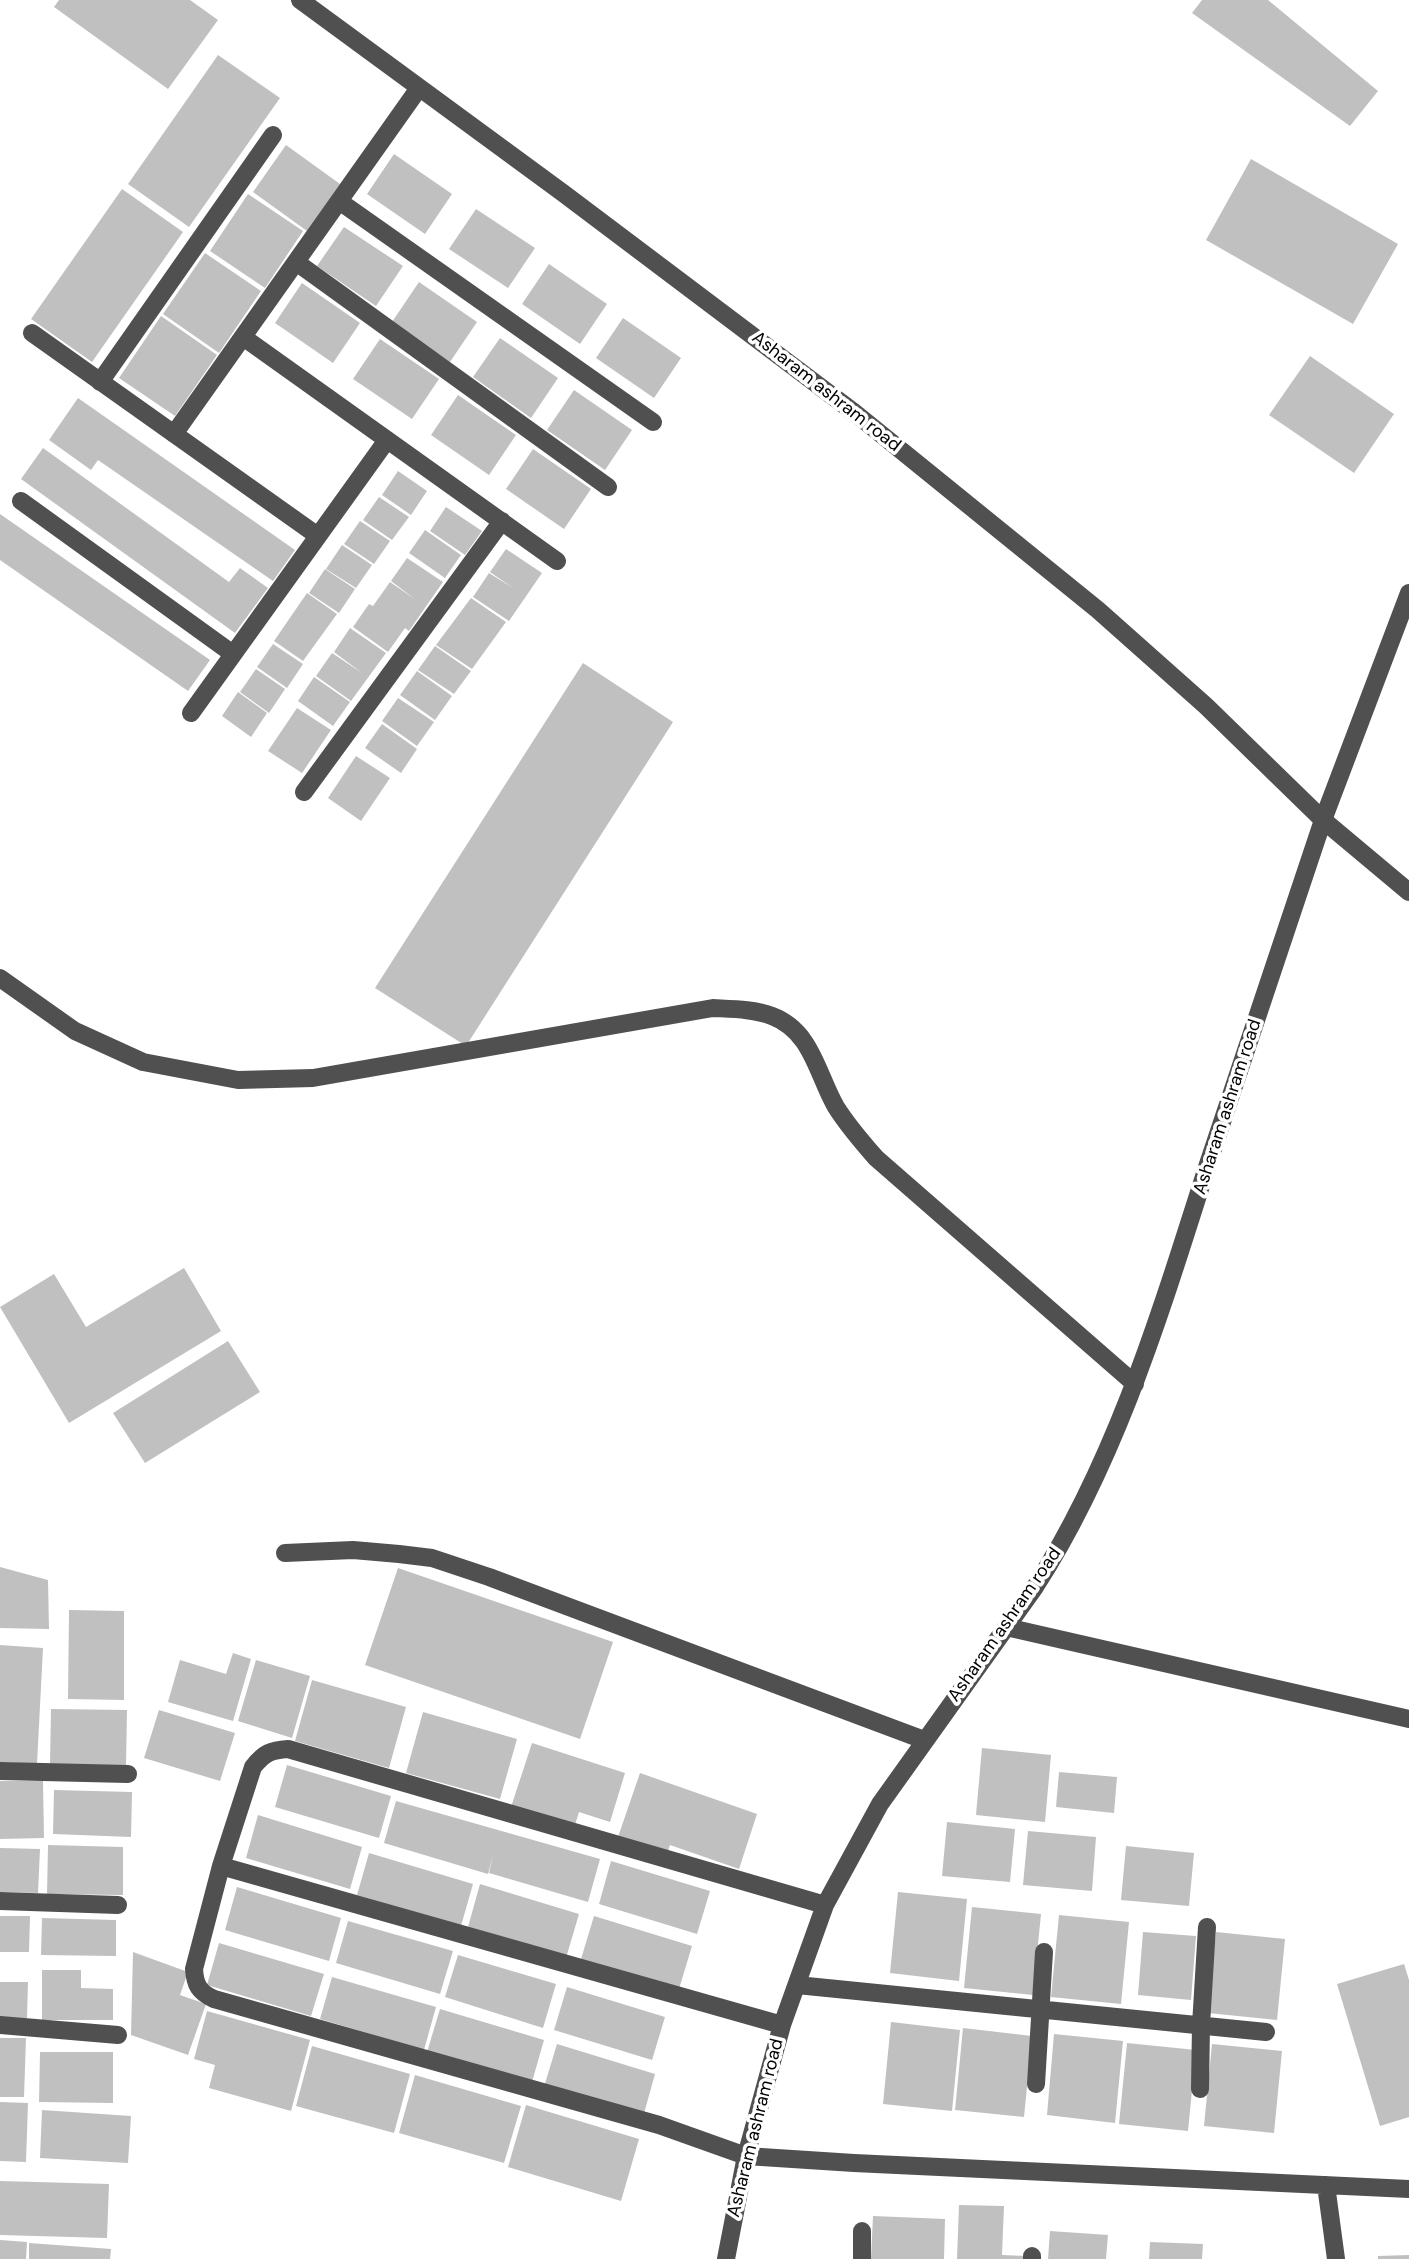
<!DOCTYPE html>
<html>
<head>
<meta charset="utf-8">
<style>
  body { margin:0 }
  canvas { display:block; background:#fff }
</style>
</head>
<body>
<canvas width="1409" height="2259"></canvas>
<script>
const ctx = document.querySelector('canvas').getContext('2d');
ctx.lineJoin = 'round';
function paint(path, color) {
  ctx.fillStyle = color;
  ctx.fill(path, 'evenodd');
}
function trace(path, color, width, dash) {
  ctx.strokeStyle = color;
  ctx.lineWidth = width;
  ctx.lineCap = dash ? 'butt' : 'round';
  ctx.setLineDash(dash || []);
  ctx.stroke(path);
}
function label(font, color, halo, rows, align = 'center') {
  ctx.font = font + ' "DM Sans",sans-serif';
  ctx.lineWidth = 7;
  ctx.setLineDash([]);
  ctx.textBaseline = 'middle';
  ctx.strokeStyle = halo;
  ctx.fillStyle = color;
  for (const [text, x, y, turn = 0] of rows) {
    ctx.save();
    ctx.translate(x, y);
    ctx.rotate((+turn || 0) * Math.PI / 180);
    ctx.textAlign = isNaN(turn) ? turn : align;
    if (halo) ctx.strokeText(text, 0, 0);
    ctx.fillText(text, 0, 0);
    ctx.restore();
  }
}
const building = new Path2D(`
  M59,0H190L218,20L168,89L54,7Z
  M1202,0H1268L1378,91L1350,126L1192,13Z
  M218,55L280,98L189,227L128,184Z
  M286,145L340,184L307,231L253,192Z
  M394,154L452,194L425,234L367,194Z
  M1251,159L1398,244L1353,324L1206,240Z
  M122,189L183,232L92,362L31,319Z
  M248,194L303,231L265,288L210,251Z
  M476,209L535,248L508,288L449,249Z
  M344,227L403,266L376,306L317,266Z
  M205,253L261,291L219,353L163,314Z
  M549,264L607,304L580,344L522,304Z
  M419,282L477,322L450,362L392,322Z
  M302,283L360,323L333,363L275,323Z
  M161,316L217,355L175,416L119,378Z
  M623,318L681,358L654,398L596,358Z
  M500,338L558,378L531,418L473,377Z
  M380,339L439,379L412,419L353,379Z
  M1310,356L1394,414L1354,473L1269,415Z
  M574,390L632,430L605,470L547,430Z
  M458,395L516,435L489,475L431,435Z
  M78,398L295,550L273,581L98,460L91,470L49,440Z
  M43,448L229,582L240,568L268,588L235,633L21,479Z
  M533,449L591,489L564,529L506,489Z
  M398,471L427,491L411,515L382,495Z
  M379,497L409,517L392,540L363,520Z
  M446,507L482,531L465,555L430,531Z
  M0,514L210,660L188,691L0,560Z
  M360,521L390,541L374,564L344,544Z
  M425,530L461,555L445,578L409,553Z
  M342,545L372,565L356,588L326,569Z
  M506,549L542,573L509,621L473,597L489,573L513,588L490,572Z
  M407,558L443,582L409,631L405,628L388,652L353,627L369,604L373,606L390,582L416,600L391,581Z
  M325,569L355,589L339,613L309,593Z
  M307,593L337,614L303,661L274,641Z
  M471,598L506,622L472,669L436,645Z
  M350,628L386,653L351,701L316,676L332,653L362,673L334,652Z
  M273,644L303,664L287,688L257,667Z
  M435,646L471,671L454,694L418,670Z
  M583,663L673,722L466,1046L375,988Z
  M256,669L285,689L269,713L240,692Z
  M417,671L452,696L435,720L400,695Z
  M314,677L350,702L333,726L298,701Z
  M238,692L267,713L251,737L222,716Z
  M398,698L434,722L417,746L382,721Z
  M297,708L331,730L302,773L268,751Z
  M382,724L417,749L401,773L365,748Z
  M356,756L390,778L361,821L328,798Z
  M184,1268L221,1331L69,1423L0,1307L54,1274L86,1327Z
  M228,1341L260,1392L145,1463L113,1413Z
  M0,1567L48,1580L49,1629L0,1628Z
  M398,1568L613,1642L580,1739L365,1665Z
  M69,1610L124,1611V1700L68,1699Z
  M0,1645L43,1648L37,1764L0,1762Z
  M233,1653L251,1659L233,1721L168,1702L180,1660L226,1674Z
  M256,1660L310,1676L292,1738L238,1721Z
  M312,1680L406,1707L389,1768L295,1741Z
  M51,1709L127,1710L126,1766L50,1764Z
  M159,1710L235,1733L220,1781L144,1758Z
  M423,1712L517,1739L500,1799L406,1773Z
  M532,1743L625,1773L610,1822L579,1812L574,1828L511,1807Z
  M982,1748L1051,1755L1045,1822L976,1815Z
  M287,1765L391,1796L379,1838L275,1807Z
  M1059,1772L1117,1777L1114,1813L1056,1807Z
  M640,1773L757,1814L739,1869L670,1845L667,1854L618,1837Z
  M0,1781H43L44,1838L0,1839Z
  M54,1790L132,1792L131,1837L53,1834Z
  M396,1801L600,1859L588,1902L489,1873L493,1855L488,1874L384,1843Z
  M258,1815L362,1847L350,1889L246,1858Z
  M947,1822L1015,1829L1010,1882L942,1876Z
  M1028,1831L1096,1837L1092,1891L1023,1885Z
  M48,1845L123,1847V1895L47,1894Z
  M1126,1846L1194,1853L1189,1906L1121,1900Z
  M0,1848L40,1849L38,1893L0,1892Z
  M369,1853L473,1884L461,1926L357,1895Z
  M611,1861L710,1891L697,1934L599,1904Z
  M480,1884L579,1914L566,1958L468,1927Z
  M237,1887L341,1918L329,1961L225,1930Z
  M898,1892L967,1899L959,1981L890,1973Z
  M972,1907L1041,1914L1033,1995L964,1988Z
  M1059,1915L1129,1922L1121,2004L1051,1997Z
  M0,1916H30L29,1952H0Z
  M594,1916L692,1946L679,1989L581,1959Z
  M42,1918L116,1920V1956L41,1955Z
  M348,1921L453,1951L440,1994L336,1963Z
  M1143,1932L1196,1936L1191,2000L1138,1995Z
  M1216,1932L1285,1939L1277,2020L1208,2013Z
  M219,1943L324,1974L311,2016L207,1985Z
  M133,1952L188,1972L180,1995L206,2004L188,2055L131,2035Z
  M458,1955L556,1984L543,2028L445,1997Z
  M1404,1964L1409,1980V2117L1380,2126L1337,1984Z
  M42,1970H81V1988L113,1989V2020H42Z
  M332,1977L436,2007L424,2050L320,2019Z
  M0,1982H28L27,2018H0Z
  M567,1987L665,2017L652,2060L554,2030Z
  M440,2009L544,2040L532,2082L427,2052Z
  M207,2011L310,2040L291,2111L209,2088L215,2065L194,2059Z
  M891,2022L960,2030L952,2111L883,2104Z
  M963,2028L1032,2036L1024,2117L955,2110Z
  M1054,2034L1123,2041L1115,2123L1047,2115Z
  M0,2038H26L24,2097H0Z
  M1127,2043L1196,2050L1188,2131L1119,2124Z
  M557,2044L655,2074L643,2117L544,2087Z
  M1212,2044L1282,2051L1274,2133L1204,2126Z
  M312,2046L410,2074L394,2133L296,2106Z
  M40,2052H113V2103L39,2102Z
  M415,2075L521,2106L504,2163L399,2133Z
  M0,2102L28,2103L26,2162L0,2161Z
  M526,2105L639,2139L621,2201L508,2167Z
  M42,2110L131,2116L128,2163L40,2158Z
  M0,2181L109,2184L107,2238L0,2235Z
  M959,2205L1004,2206L1002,2255L1027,2256V2259H957Z
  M873,2216L945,2219L944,2259H871Z
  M1050,2231L1108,2235L1106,2259H1048Z
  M0,2240L27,2242L26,2259H0Z
  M1150,2242L1203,2244L1202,2259H1149Z
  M29,2243L111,2249L110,2259H29Z
  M1409,2255V2259H1378V2256Z`);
const minor = new Path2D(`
  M300,0L563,193L855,413L1098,610L1206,706L1323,820C1285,936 1245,1051 1207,1167C1161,1311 1117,1459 1035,1587L880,1804L825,1905L782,2025L746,2156L726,2259
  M339,201L653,422
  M296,262L608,487
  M32,333L318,536
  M243,337L557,561
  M100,382L273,135
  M174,434L419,88
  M21,501L233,654
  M1409,593L1323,820L1409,892
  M191,713L387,440
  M304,792L502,521
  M0,978L75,1031L143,1062L238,1080L313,1078L713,1008C732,1009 754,1009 772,1016C812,1031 817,1074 836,1107C848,1126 861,1141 876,1158L1135,1384
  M285,1553L353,1550L399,1554L432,1558L489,1577L924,1740
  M1006,1627L1409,1719
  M0,1771L128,1774
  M221,1866L782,2025
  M0,1901L118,1905
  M825,1905L288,1749C271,1750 264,1753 253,1767L221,1866L194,1969C195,1985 199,1992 214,1999L659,2125L746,2156L854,2163L1409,2189
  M797,1985L1266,2032
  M0,2025L118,2035
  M1036,2084L1044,1952
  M1200,2089L1201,2025L1207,1927
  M1326,2185L1336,2259
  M862,2259V2231
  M1032,2259V2256`);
const streetNames = [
  ["Asharam ashram road",826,392,38],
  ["Asharam ashram road",1228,1107,-72],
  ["Asharam ashram road",1005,1625,-55],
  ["Asharam ashram road",756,2128,-76]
];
paint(building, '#c0c0c0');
trace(minor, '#505050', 18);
label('18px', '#000', '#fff', streetNames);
</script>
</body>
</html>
